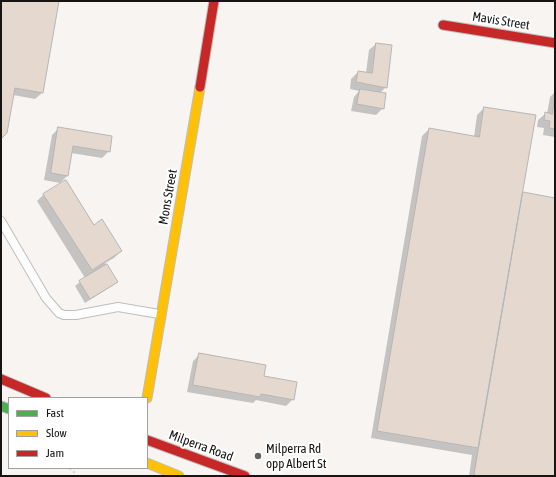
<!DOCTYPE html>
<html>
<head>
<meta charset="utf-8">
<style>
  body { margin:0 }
  #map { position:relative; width:556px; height:477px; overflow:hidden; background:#f7f4f2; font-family:"Asap Condensed",sans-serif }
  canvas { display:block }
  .frame { position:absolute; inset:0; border:2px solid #161514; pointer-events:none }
  .legend { position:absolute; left:8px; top:397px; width:140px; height:72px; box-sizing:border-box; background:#fff; border:1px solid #a2a1a1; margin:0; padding:5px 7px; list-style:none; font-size:12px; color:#161514 }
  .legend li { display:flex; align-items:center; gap:8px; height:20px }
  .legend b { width:20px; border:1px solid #a2a1a1 }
</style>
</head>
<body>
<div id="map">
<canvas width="556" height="477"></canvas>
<div class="frame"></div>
<ul class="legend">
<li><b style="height:5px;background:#4caf50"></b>Fast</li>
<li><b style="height:5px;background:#ffc107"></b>Slow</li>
<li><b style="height:5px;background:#c62828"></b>Jam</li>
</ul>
</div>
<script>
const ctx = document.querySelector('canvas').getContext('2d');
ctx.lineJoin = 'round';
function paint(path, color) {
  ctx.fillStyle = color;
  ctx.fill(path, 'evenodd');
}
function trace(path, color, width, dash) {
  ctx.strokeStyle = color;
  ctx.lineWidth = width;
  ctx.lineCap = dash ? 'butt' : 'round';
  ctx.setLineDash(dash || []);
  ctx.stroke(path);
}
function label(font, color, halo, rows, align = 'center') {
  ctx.font = font + ' "Asap Condensed",sans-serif';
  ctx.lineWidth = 4;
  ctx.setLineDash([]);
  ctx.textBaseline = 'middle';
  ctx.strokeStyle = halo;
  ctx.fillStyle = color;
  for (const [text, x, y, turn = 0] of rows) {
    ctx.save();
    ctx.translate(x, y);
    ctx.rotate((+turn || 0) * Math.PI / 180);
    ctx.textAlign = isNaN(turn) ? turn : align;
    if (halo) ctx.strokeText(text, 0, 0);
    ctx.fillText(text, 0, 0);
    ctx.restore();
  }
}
const shadow = new Path2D(`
  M1,1H58L42,93L35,99L13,95L1,138Z
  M376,44L386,87L380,93L383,108L376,115L351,111L354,97L359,91L350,89L351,79L358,72L366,73L369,50Z
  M555,92V137L543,135L544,128L537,127L538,120L545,114H547L550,97Z
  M484,108L521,193L555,199V476H469L472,455L371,438L422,136L429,129L474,137L477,115Z
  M59,128L109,151L102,158L71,153L67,176L60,183L44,180L52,135Z
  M44,194L94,226L121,251L114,258L105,263L117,281L112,286L85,303L75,286L85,278L37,201Z
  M200,354L263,377L293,399L286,406L256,400L253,403L187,392L193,361Z`);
const building = new Path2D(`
  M1,1H59L43,93L15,88L7,133L1,139Z
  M376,43L392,45L387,88L356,82L358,71L372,73Z
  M360,89L386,93L384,109L357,104Z
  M555,96V129L549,128L550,121L544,120L545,112L552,114Z
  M484,107L536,115L478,448L377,431L429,128L479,137Z
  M58,127L112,136L110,152L73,146L68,176L51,173Z
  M66,180L94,225L102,219L122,251L92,270L43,194Z
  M523,192L555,198V476H474Z
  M107,264L118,282L90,299L79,281Z
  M199,353L266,365L264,376L297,382L294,400L261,394L260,397L193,385Z`);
const path = new Path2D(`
  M69,468L75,473`);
const lane = new Path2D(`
  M1,221L46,298L59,313L64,315H76L118,307L159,314`);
const fast = new Path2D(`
  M1,406L9,409`);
const slow = new Path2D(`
  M147,398L200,87
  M147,463L179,476`);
const jam = new Path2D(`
  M443,25L555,43
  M200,87L214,1
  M1,379L46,398
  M147,440L245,476`);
const markers = [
  [258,456,4,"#656362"]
];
const streetNames = [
  ["Mavis Street",501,21,9],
  ["Mons Street",168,197,-80],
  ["Milperra Road",201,446,20]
];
const poiNames = [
  ["Milperra Rd",266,449],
  ["opp Albert St",266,464]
];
paint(shadow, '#0003');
paint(building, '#e5d8ce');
trace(building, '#b7b5b4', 1);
trace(lane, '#bfbebc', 10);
trace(fast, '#bfbebc', 11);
trace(slow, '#bfbebc', 11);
trace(jam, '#bfbebc', 11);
trace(path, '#e1e0e0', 2.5, [3, 2]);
trace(lane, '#fefdfd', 8);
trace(fast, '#4caf50', 9);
trace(slow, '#ffc107', 9);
trace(jam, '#c62828', 9);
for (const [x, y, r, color] of markers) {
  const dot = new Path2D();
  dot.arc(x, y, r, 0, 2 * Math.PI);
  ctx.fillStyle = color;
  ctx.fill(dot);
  trace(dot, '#fff', 1.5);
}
label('13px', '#161514', '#fff', streetNames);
label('13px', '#161514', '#fff', poiNames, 'left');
</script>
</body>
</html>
